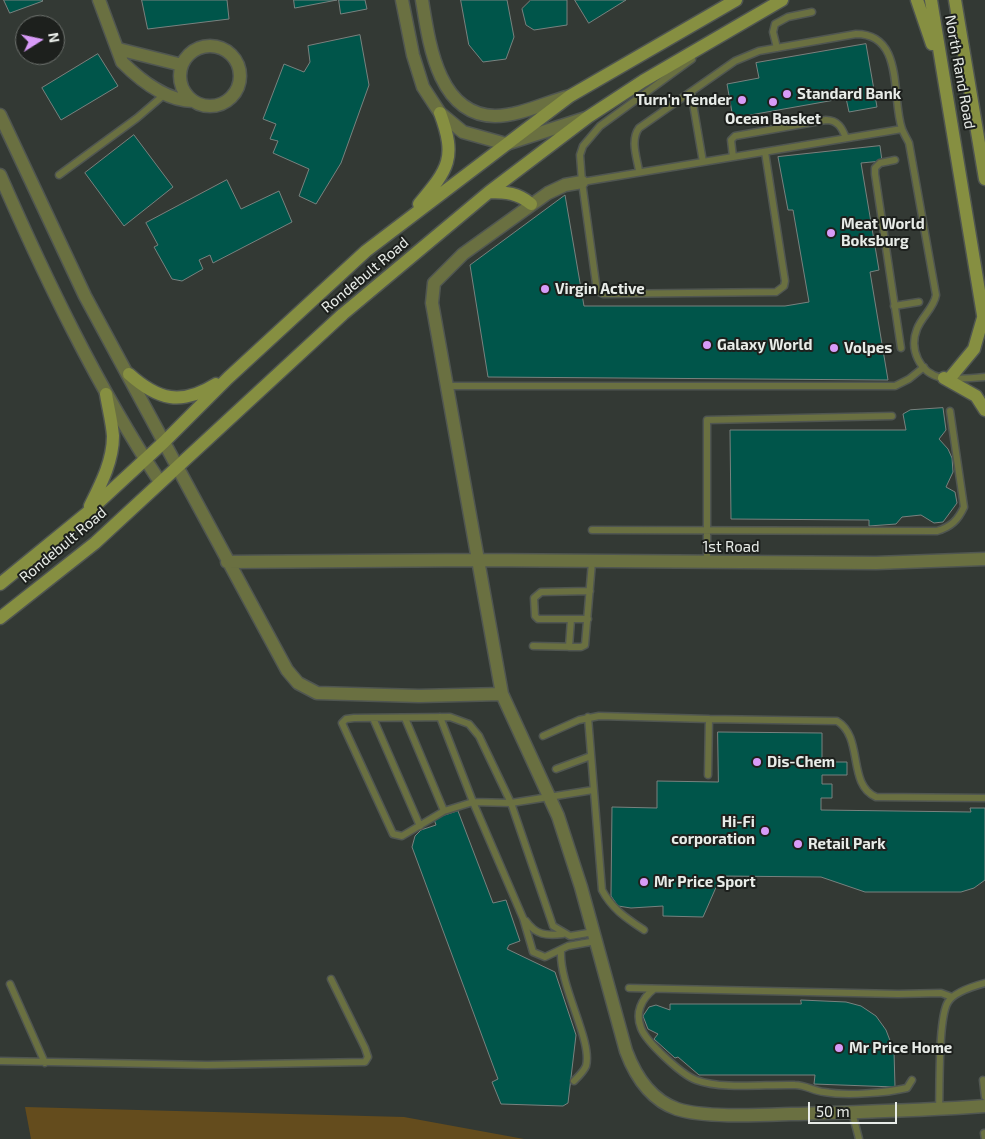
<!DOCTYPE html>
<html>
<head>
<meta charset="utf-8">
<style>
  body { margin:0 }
  #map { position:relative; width:985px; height:1139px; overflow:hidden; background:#333934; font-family:"Exo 2",sans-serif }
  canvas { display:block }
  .north { position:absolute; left:15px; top:15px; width:50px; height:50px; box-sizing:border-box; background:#1d201d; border:1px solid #6e726e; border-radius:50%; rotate:80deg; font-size:14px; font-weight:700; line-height:20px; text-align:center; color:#e8ece8 }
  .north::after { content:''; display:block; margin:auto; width:18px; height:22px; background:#d89bf8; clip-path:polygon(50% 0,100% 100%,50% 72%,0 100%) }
  .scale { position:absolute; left:808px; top:1102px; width:89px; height:22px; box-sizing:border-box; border:2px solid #e8ece8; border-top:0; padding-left:6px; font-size:15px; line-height:18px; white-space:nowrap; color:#e8ece8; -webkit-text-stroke:4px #1d201d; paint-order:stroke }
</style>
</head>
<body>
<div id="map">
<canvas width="985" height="1139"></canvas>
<div class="north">N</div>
<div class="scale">50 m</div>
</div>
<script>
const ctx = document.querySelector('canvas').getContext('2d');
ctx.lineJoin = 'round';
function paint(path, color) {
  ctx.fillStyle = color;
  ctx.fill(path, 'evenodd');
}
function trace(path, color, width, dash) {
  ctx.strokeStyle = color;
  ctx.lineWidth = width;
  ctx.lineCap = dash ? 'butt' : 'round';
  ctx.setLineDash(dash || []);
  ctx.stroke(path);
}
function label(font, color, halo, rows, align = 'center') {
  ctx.font = font + ' "Exo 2",sans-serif';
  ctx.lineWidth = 4;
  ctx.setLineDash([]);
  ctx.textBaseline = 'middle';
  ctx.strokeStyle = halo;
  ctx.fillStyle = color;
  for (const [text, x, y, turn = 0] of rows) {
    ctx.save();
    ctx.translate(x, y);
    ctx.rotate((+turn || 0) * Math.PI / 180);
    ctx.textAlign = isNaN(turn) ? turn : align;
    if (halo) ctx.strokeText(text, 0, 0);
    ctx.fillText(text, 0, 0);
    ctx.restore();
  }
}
const green = new Path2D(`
  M25,1107L404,1117L524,1139H31Z`);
const building = new Path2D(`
  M4,0H42L43,1L10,13Z
  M142,0H227L229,19L148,29Z
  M294,0H337L295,8Z
  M339,0H365L367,9L341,14Z
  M461,0H507L514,37L506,59L483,62L469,45Z
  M531,0H567V25L534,30L526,25L522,9Z
  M575,0H626L589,23Z
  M360,35L369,85L341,163L316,204L299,196L309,169L273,153L278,141L270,139L276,124L263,119L284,64L304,72L310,62L308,46Z
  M866,44L877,107L849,112L846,98L733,118L727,84L759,78L756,63Z
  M98,54L118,86L61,120L42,88Z
  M134,135L173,187L124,226L85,173Z
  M880,146L882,161L861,163L879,270L870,272L888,380L488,377L470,265L565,195L584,306H785L809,302L793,210H788L778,157Z
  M227,180L241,209L279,191L292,222L213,263L210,255L199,260L203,269L182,281L172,279L154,247L158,245L146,223Z
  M943,408L946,430L939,439L948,449L952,458L953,472L946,487L955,492L957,503L943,522L934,523L921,515L902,517L896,524L869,526V520L731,519L730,430H906L903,414L910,410Z
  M718,732L822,733V762H847V775H822V784H832V798H821V810L971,812L970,808H985V880L974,888L961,892H865L821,877L721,876L703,917L663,916V906L631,908L618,906L611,896L612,807L657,808V781L718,782Z
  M458,811L493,903L506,900L520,941L509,945L507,949L555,972L576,1035L568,1103L563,1106L501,1104L492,1082L498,1079L412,847L415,836L421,830L436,825L434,819Z
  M801,1000L846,1002L861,1006L876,1016L886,1030L894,1051L895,1087L814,1084L815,1075H699L678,1057L675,1058L654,1039L658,1034L648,1029L643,1016L649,1007L656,1005L670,1010V1004H801Z`);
const service = new Path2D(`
  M777,48L773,32L775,24L788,17L812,12
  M692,59L600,126L583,146L580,155L582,182L597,291L603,294L776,292L784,286L785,281L765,152
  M691,92L703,162
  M733,157L731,140L735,136L826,120C838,120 842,128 846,138
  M895,160L880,163L875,168V174L901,348
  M639,171C637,158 630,140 639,128L735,61L759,51L856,34C905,34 891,98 902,129C904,134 907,139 909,143L936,295C934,308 922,316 917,329C909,349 919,373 942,378C955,380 971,378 985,377
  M59,175L137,118L165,94
  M582,182L902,129
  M894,306L919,302
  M448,386H895L909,379L924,367
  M592,530L937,531C951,527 958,520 964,507L950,411
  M707,563V420L892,416
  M588,619H538L535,616L534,598L541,592L590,591
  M533,646L581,647L585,645L592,562
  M569,647L571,619
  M440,717L473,802L523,918L533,952L545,957L568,946L596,941
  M450,717L469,724L479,736L511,803L473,802L444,811L402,836L393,834L342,723L346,719L354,718Z
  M588,717L602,890C612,909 626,918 644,930
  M373,718L420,826
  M405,718L444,811
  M543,736L579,720L599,716L709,719
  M556,769L591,756
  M708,775L709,719L837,721C864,737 847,785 876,797L985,798
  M593,790L511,803L553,926L570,936L594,932
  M526,921C536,935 546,936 563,934
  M561,951C559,986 593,1041 586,1066C584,1071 578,1077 574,1081
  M10,984L45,1063
  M629,988L898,994L941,993L952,997
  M654,989C641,999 635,1013 641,1028C646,1042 682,1075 696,1080C723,1090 766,1084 795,1085C805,1085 814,1091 824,1092C846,1096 886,1093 907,1088L912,1080
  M0,1061L207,1065L365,1062L368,1057L365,1048L331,979
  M983,1080L985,1097
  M939,1110C940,1088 938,1018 948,1002C954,992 974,986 985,983
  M852,1112L859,1139
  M984,1133L985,1139`);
const minor = new Path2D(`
  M99,0L122,62C140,80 167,101 193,101
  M402,0L413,55L423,87L440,113L463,132L506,144L586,118
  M422,0C429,43 438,115 495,116C520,116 546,102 570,96
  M180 76a30 30 0 1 1 60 0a30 30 0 1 1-60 0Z
  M118,49L182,65
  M0,115L85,296L287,670L298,683L317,693L419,696L502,694
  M0,175C46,280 97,386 160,482
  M582,182L565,185L548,193L463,254L434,283L432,303L502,694L558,816L581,887L626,1051C635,1075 651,1100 677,1109C704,1118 762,1115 791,1114C856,1112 920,1111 985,1106
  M227,562L477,560L876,563L985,559`);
const secondary = new Path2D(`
  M917,0L932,44
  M931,0L985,327
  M955,0L985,179
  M489,192C506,192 518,193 531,204
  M419,204C448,169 457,159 440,113
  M129,374C158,400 181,406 216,384
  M944,378L976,396L985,410
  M950,378L974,349L983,318
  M90,506C101,484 113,461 113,436C112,422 108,407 106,394
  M0,584L87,513L164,442L228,378L366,251L570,96L736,0
  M0,618L95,543L343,314L489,192L588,117L643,81L782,0`);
const markers = [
  [787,94,5,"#d89bf8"],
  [742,100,5,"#d89bf8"],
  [773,102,5,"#d89bf8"],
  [831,233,5,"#d89bf8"],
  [545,289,5,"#d89bf8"],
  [707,345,5,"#d89bf8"],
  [834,348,5,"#d89bf8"],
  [757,762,5,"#d89bf8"],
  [765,831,5,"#d89bf8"],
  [798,844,5,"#d89bf8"],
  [644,882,5,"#d89bf8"],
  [839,1048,5,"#d89bf8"]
];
const streetNames = [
  ["North Rand Road",960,72,80],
  ["Rondebult Road",365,275,-40],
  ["Rondebult Road",63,545,-40],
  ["1st Road",731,547]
];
const poiNames = [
  ["Standard Bank",797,94],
  ["Turn'n Tender",732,100,"right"],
  ["Ocean Basket",773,119,"center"],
  ["Meat World",841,224],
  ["Boksburg",841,241],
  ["Virgin Active",555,289],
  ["Galaxy World",717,345],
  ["Volpes",844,348],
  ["Dis-Chem",767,762],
  ["Hi-Fi",755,822,"right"],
  ["corporation",755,839,"right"],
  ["Retail Park",808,844],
  ["Mr Price Sport",654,882],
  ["Mr Price Home",849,1048]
];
paint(green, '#644c1d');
paint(building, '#00554a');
trace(building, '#78827f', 1);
trace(service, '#505651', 9);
trace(minor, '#505651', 15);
trace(secondary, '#505651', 15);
trace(service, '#6a7041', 6);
trace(minor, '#6a7041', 12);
trace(secondary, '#868f41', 12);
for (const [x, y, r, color] of markers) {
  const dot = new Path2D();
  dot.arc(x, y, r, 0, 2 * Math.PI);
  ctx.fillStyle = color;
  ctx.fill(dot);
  trace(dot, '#1d201d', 2);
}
label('15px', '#e8ece8', '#1d201d', streetNames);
label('bold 15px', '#e8ece8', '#1d201d', poiNames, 'left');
</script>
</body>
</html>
